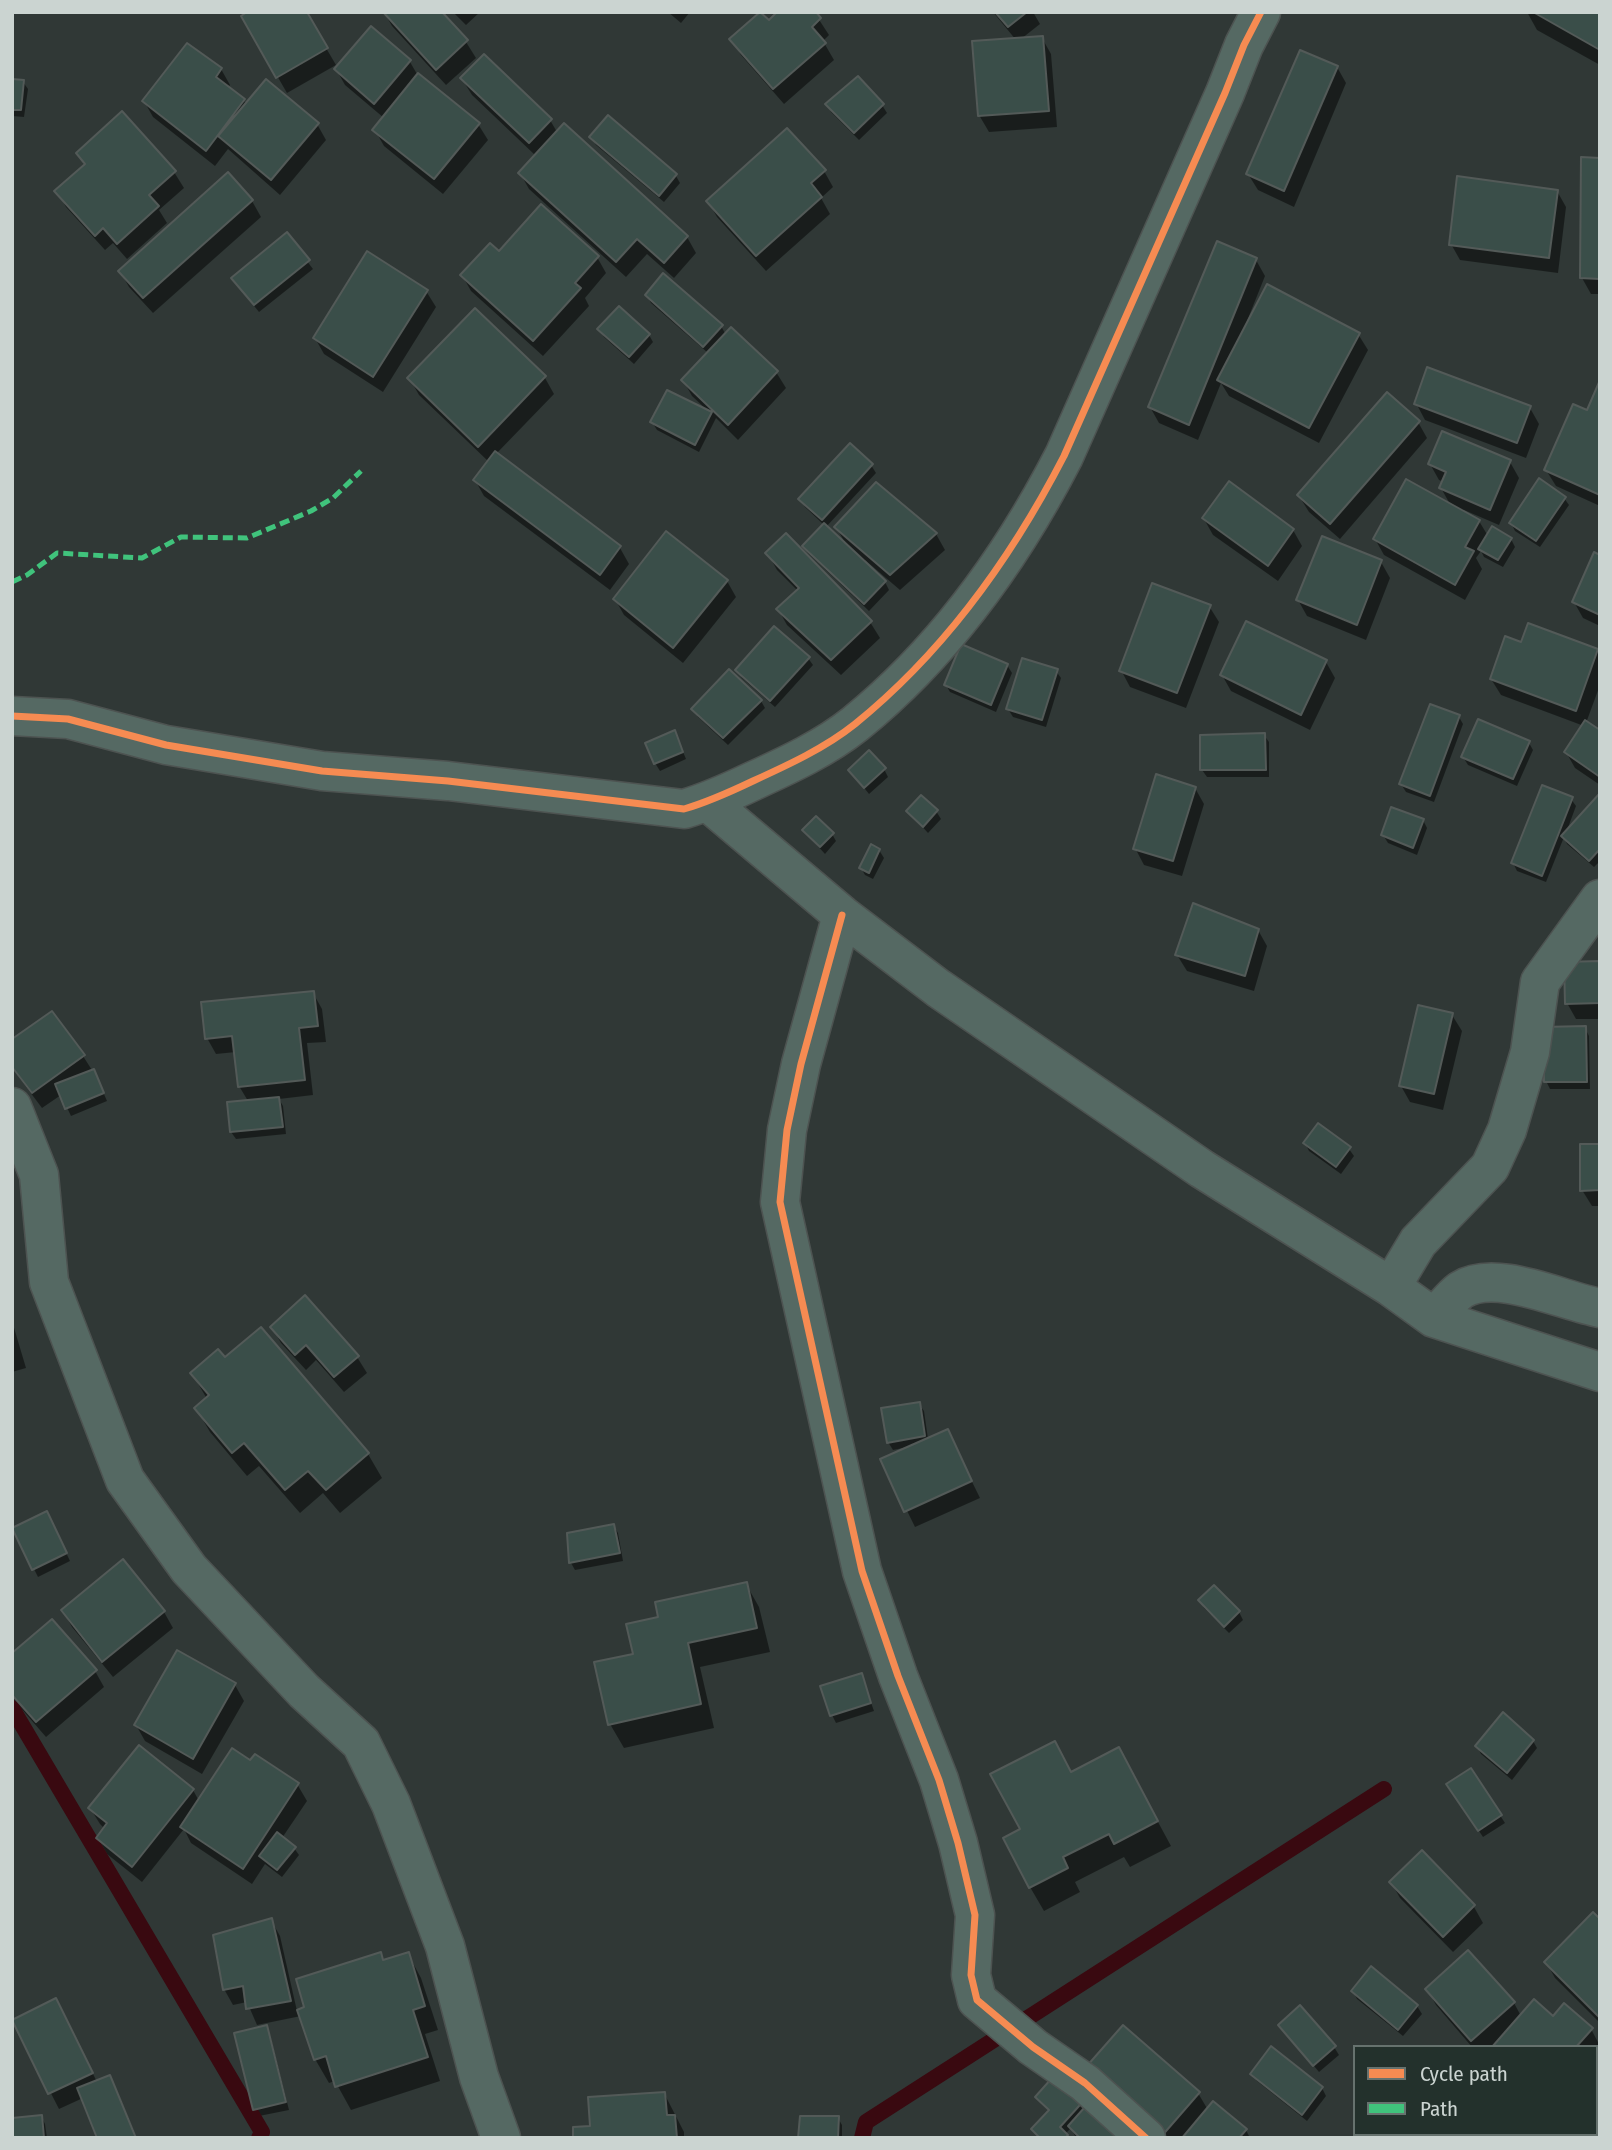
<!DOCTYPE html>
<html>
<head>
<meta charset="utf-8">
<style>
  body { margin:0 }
  #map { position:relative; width:1612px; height:2150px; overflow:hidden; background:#303836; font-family:"Fira Sans Condensed",sans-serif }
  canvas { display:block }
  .frame { position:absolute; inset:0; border:14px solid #cbd4d1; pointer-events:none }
  .legend { position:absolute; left:1353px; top:2045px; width:245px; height:91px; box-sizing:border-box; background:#23312c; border:2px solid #66726e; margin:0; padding:9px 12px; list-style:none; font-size:21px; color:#cbd4d1 }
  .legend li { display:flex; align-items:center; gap:14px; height:35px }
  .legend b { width:35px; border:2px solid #66726e }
</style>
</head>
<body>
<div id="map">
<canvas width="1612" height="2150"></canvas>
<div class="frame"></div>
<ul class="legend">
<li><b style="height:9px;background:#f68b52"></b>Cycle path</li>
<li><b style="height:9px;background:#40c37c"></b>Path</li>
</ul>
</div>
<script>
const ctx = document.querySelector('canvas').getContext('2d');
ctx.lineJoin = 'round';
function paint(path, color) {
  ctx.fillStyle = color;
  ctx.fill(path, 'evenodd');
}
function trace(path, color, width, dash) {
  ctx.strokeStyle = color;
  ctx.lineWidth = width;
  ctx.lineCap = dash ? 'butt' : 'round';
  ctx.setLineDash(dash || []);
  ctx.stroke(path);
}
const shadow = new Path2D(`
  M305,12L336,65L287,93L243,17Z
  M384,12L466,42L476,58L446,85L392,26Z
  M453,12H480L466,25Z
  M668,12H690L681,23Z
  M814,12L829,35L823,41L834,60L784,104L741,55L732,39L769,22Z
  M993,12H1033L1040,24L1021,39L1042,38L1051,54L1057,127L989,132L979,115L1016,40Z
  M1527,12H1600V65L1537,30Z
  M371,28L410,62L417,74L478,124L488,140L443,194L384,146L375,130L384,118L345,85L336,69Z
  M1337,67L1346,83L1294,207L1258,190L1248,174Z
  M221,69L230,85L228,88L244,101L247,106L317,124L326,140L280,195L228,149L215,166L153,117L144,101Z
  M462,79L550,120L557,132L687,237L696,253L674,278L647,254L626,277L529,189L520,173L536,156L472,95Z
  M12,81L23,82L28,89L24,117L12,116Z
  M827,104L882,105L887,113L859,140L831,112Z
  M608,118L676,176L680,183L664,202L596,145L592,137Z
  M78,154L174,172L184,188L159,210L167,223L127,259L113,243L105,250L66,207L57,191L85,166Z
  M1600,159V294H1591L1582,278Z
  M824,171L833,187L821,198L830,214L766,271L717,217L708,201Z
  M228,175L252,201L261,217L153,313L129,287L120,271Z
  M1557,191L1566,207L1558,273L1460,260L1451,244Z
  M287,235L313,269L259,312L238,286Z
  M499,254L597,257L606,273L585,298L589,306L543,356L471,291L462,275Z
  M1256,260L1265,276L1247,321L1358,334L1368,350L1319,443L1229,396L1221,383L1198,440L1159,423L1150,407Z
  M426,291L436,307L383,392L324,354L315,338Z
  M647,295L721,326L726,335L776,372L786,388L738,440L716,418L699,452L657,430L652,422L708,411L692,396L683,380L708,353L651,303Z
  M475,310L545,378L554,394L496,454L620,548L629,564L610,590L484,496L475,480L489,462L419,395L410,379Z
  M600,330L649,335L653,342L634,364L604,337Z
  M1600,384V506L1556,486L1546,470L1587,412Z
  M1416,403L1530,408L1539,424L1526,458L1425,420Z
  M1418,422L1427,438L1340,539L1309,512L1299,496Z
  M1510,462L1519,478L1499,525L1464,510L1463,512L1479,521L1488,536L1511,539L1515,547L1503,567L1484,557L1481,551L1476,558L1482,569L1465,600L1384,555L1375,539L1451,506L1441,488L1444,482L1439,480L1430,464Z
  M871,465L876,473L826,527L847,546L836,527L876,485L936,534L945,550L900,590L865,560L863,562L885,582L889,590L869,611L808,553L804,546L824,525L805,507L800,499Z
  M1564,498L1569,505L1540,547L1515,531L1511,523Z
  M1204,519L1293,530L1302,546L1278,581L1213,535Z
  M768,554L870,622L880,638L841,675L787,625L778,609L798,591L777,570Z
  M1600,557V626L1583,618L1574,602Z
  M1381,562L1390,578L1366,640L1307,616L1298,600Z
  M727,581L736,597L683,663L624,615L615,599Z
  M1209,606L1219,622L1186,708L1130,687L1121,670Z
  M1522,644L1597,650L1600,655V685L1586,723L1600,732V785L1575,768L1566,752L1584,726L1501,695L1491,679Z
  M808,658L813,665L775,707L742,678L737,670Z
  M1326,662L1335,678L1310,730L1231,691L1222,675Z
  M1007,665L1012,673L996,712L950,692L946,685Z
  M1056,671L1061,678L1046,727L1013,717L1008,709Z
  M761,701L765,708L728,745L698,717L694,710Z
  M1459,717L1463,724L1434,802L1406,792L1401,784Z
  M1264,735L1269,742V777H1207L1202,770Z
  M678,740L686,759L660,771L655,763Z
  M1529,743L1533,750L1517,786L1468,765L1463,757Z
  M884,769L888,777L869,794L850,770Z
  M1195,788L1204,804L1182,876L1144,865L1135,848Z
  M1600,796V861L1594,867L1567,844L1564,837L1546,882L1517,871L1513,863L1571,799L1576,806L1566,833Z
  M908,811H936L941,819L928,833Z
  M1423,820L1427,828L1417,855L1388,843L1383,835Z
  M804,831L832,834L836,841L825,854Z
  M879,850L884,858L873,879L865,875L861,868Z
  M1258,930L1267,946L1254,991L1187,971L1177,955Z
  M1600,963V1019H1576L1567,1003Z
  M313,993L322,1009L326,1042L307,1043L313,1095L279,1099L283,1106L286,1134L236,1139L231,1132L248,1101L239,1086L236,1052L216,1054L207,1038Z
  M1452,1015L1462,1031L1443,1110L1410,1102L1401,1086Z
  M1585,1028L1589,1036L1590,1089H1550L1546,1081Z
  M12,1042L83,1056L97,1078L107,1101L71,1116L61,1095L42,1108L12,1068Z
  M1305,1143L1349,1149L1354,1156L1341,1174L1309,1151Z
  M1600,1146V1206H1592L1582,1190Z
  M12,1321L26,1368L12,1372Z
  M272,1327L357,1357L367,1373L344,1392L316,1360L306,1370L281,1343Z
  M224,1360L368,1454L382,1478L340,1513L323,1493L300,1513L259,1466L247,1476L210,1432L196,1408L207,1399L192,1373Z
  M919,1404L924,1411L928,1439L947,1431L980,1498L915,1527L882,1460L908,1447L893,1450L888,1442Z
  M51,1521L70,1561L38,1577L34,1569Z
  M614,1526L618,1533L623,1561L575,1570L571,1563L569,1535Z
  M123,1561L164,1612L173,1628L113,1677L72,1627L63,1611Z
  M746,1584L759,1607L770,1652L700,1667L714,1728L624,1748L610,1724L635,1655L660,1618Z
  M1214,1587L1239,1612L1243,1620L1229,1633L1204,1608L1200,1601Z
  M12,1656L95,1671L104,1687L46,1737L12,1698Z
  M861,1675L874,1711L836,1723L832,1715Z
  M235,1685L244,1701L202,1774L145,1741L136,1725Z
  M1533,1741L1537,1748L1512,1780L1481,1754L1477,1746Z
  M139,1747L193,1790L199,1801L251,1762L297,1784L307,1801L282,1838L294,1848L299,1855L282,1877L265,1864L252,1884L191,1843L184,1829L142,1882L107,1854L98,1838L105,1829L100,1824L90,1808Z
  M1471,1770L1505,1823L1483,1837L1453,1792Z
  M1071,1774H1132L1171,1846L1130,1867L1124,1857L1075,1882L1080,1892L1044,1911L1030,1887L1022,1830Z
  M1422,1853L1474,1907L1483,1923L1453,1952L1400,1898L1391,1882Z
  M271,1920L280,1936L297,2011L307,2008L380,1954L384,1962L408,1954L421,1978L438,2030L425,2034L440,2081L351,2110L335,2081L329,2083L315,2059L301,2016L257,2025L247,2002L233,2005L224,1989Z
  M1600,1922V2023L1555,1978L1546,1962Z
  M1468,1952L1514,2003L1521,2016L1554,2018L1591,2029L1600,2046L1596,2050V2047H1472L1436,2005L1427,1989Z
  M1371,1969L1417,2006L1422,2014L1403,2036L1357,1999L1353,1991Z
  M65,2017L97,2082L109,2077L118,2093L137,2138H99L83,2098L59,2109L14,2021Z
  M1280,2025L1334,2047L1339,2055L1319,2072Z
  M266,2027L270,2035L289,2110L259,2116L255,2109Z
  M1061,2072L1136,2138H1076L1071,2128L1065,2134L1068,2138H1038L1033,2129L1050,2112L1037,2097Z
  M1252,2074L1322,2088L1326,2096L1307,2121L1257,2081Z
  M664,2093L684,2132V2138H575Z
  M1198,2093L1208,2110L1246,2130L1250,2138H1144Z
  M41,2116L45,2124L47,2138H12Z
  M838,2118L842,2125V2138H800Z
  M1461,2134H1517L1519,2138H1465Z`);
const stream = new Path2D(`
  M12,1708L262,2132L259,2138
  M862,2138L866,2122L1384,1789`);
const building = new Path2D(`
  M247,12H307L328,48L276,78L241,16Z
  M383,12H442L468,40L436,70Z
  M760,12L769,20L777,12H816L821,18L812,27L826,43L773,89L729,39Z
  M995,12H1027L1008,27Z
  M1533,12H1600V50Z
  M371,26L411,60L374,104L334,69Z
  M1043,36L1049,111L978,116L972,41Z
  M187,43L222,68L216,77L245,99L206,151L142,101Z
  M1300,50L1338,66L1284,191L1246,174Z
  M484,54L552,119L529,143L460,78Z
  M418,73L480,123L434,179L372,130Z
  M858,76L884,104L854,133L825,104Z
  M12,79L24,80L21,110H12Z
  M266,79L319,123L271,180L218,136Z
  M122,111L176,171L149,195L159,206L117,244L103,228L95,236L54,191L85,164L76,153Z
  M608,115L677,174L659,196L589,137Z
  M564,123L688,236L664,263L637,239L616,262L518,173Z
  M787,128L826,170L811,183L822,197L756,256L706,201Z
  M1581,157L1600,158V279L1580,278Z
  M228,172L253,200L143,298L118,271Z
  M1457,176L1558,190L1549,258L1449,245Z
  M541,204L599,256L575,283L581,288L533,341L460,275L490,243L499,251Z
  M287,232L310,260L254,305L231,278Z
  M1217,241L1257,258L1189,425L1148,407Z
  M367,251L428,290L373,377L313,338Z
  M663,273L723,325L703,347L645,295Z
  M1267,284L1360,333L1309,428L1217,380Z
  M619,306L650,334L629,357L597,329Z
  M475,308L546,376L478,447L407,378Z
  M731,327L778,371L728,425L681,380Z
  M1427,367L1531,406L1517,443L1414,404Z
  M1600,380V495L1544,470L1573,404L1587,410Z
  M667,390L712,412L695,445L650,422Z
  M1387,392L1420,421L1330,524L1297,495Z
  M1442,431L1511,460L1490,510L1439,488L1446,472L1428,464Z
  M850,443L873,464L822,520L798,499Z
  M495,451L621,546L600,575L473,480Z
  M1539,478L1566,497L1536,541L1509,523Z
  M1406,479L1480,520L1465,547L1474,551L1455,585L1373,539Z
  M1229,481L1294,529L1268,566L1202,518Z
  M876,482L937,533L890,575L834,527Z
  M824,523L886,581L864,604L802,546Z
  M1492,526L1512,538L1498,560L1478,549Z
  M666,531L728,580L673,648L613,599Z
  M786,533L872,621L831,660L776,609L799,588L765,553Z
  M1322,536L1382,560L1357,625L1296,600Z
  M1594,552L1600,555V615L1572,602Z
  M1152,583L1211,605L1177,693L1119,671Z
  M1246,621L1327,660L1301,715L1220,675Z
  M1528,623L1598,649L1576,711L1490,679L1505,636L1521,642Z
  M774,626L810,657L770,701L735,670Z
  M961,644L1008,664L991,705L944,685Z
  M1022,658L1058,669L1042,720L1006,709Z
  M729,669L762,700L723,738L691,709Z
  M1430,704L1460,715L1430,796L1399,784Z
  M1478,719L1530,741L1513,779L1461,757Z
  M1585,720L1600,730V777L1564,752Z
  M675,730L683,752L654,764L645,743Z
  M1265,733L1266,770H1200V735Z
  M869,750L886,768L864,788L848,770Z
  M1156,774L1196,787L1173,861L1133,849Z
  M1542,785L1573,797L1542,876L1511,863Z
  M1600,793V849L1589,861L1561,836Z
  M921,795L938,810L923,827L906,811Z
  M1391,807L1424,819L1413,848L1381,835Z
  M816,816L834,833L820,847L802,830Z
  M871,844L880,849L869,873L859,868Z
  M1193,903L1259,929L1245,976L1175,955Z
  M1600,961V1003L1565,1004L1564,962Z
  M314,991L318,1026L299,1028L305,1080L238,1087L232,1036L205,1039L201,1002Z
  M1418,1005L1453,1013L1434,1094L1399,1086Z
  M52,1011L85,1055L32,1093L12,1067V1039Z
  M1586,1026L1587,1082H1544L1542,1027Z
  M94,1069L104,1093L65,1109L55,1084Z
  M279,1097L283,1127L230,1132L227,1102Z
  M1318,1123L1351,1147L1336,1167L1303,1143Z
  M1580,1144H1600V1190L1580,1191Z
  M305,1295L359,1356L334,1377L306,1345L295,1355L270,1327Z
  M261,1327L369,1453L326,1490L308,1471L285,1490L244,1443L232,1453L194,1408L209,1395L190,1373L218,1349L225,1357Z
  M920,1402L925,1436L887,1443L881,1408Z
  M948,1429L972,1481L904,1512L880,1459Z
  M47,1511L67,1553L32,1570L12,1528Z
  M614,1524L620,1553L569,1563L567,1533Z
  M123,1559L165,1611L102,1662L61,1610Z
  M747,1582L757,1628L688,1643L701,1704L608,1725L594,1662L633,1654L626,1624L658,1617L655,1602Z
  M1214,1585L1240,1611L1224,1627L1198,1600Z
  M52,1619L97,1670L36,1722L12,1695V1653Z
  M177,1650L236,1683L193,1759L134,1725Z
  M862,1673L871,1703L830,1716L820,1686Z
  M1503,1712L1534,1740L1507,1773L1475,1746Z
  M1055,1741L1071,1772L1119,1747L1158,1821L1114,1844L1109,1834L1063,1857L1068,1868L1029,1888L1003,1838L1020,1829L990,1774Z
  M139,1745L194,1789L132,1867L96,1838L107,1823L88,1808Z
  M232,1748L250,1760L255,1754L299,1783L243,1869L180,1827Z
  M1471,1768L1502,1815L1478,1831L1446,1784Z
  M277,1832L296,1847L277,1870L259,1856Z
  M1422,1850L1475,1905L1443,1937L1389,1882Z
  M1593,1912L1600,1919V2018L1544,1962Z
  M272,1918L291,2001L246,2009L243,1986L223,1990L213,1935Z
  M1468,1950L1515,2002L1471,2041L1425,1989Z
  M381,1952L383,1960L409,1952L425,2006L413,2010L428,2057L335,2087L326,2056L314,2060L297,2010L304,2007L296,1979Z
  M1371,1966L1418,2005L1398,2030L1351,1991Z
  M56,1998L93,2073L48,2094L12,2020Z
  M1534,1999L1553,2016L1564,2003L1593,2028L1576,2047H1492Z
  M1300,2005L1336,2046L1313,2066L1278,2025Z
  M267,2025L286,2102L253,2110L234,2033Z
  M1123,2025L1200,2092L1160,2138L1079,2075Z
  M1271,2046L1323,2087L1302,2115L1250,2074Z
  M1596,2062L1600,2066V2089L1598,2091L1600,2093V2138H1559L1556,2134H1596Z
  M1060,2069L1089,2095L1060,2127L1068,2135L1065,2138H1040L1031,2129L1049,2110L1035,2097Z
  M110,2075L136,2138H97L77,2088Z
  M665,2092L667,2115H675L677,2138H573V2127L590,2126L588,2097Z
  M1093,2098L1138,2138H1080L1068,2126Z
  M1213,2101L1247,2129L1239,2138H1182Z
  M42,2115L44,2138H12V2118Z
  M800,2116H839L838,2138H798Z
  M1466,2134H1510L1506,2138H1470Z`);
const minor = new Path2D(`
  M12,716L68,719L166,745L322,771L448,781L684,809C708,802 730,792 753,781C788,765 825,748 855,724C945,651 1012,557 1064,456L1225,93L1244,45L1261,12
  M708,802L842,915L938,988L1202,1169L1391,1287L1434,1318L1600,1372
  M842,915L801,1064L787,1130L780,1202L862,1571L898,1676L939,1780L958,1843L975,1915L971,1975L977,2000L1033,2047L1085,2083L1146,2138
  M12,1107L39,1175L49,1282L125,1480L189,1569L304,1691L361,1743L391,1804L445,1946L479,2077L501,2138
  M1391,1287L1418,1242L1490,1167L1507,1130L1530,1052L1540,982L1600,899
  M1434,1318C1443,1309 1451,1297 1461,1290C1496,1268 1562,1301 1600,1308`);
const quiet = new Path2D(`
  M12,582L27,575L57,553L142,558L181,537L247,538L311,511L333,498L361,471`);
const cycleway = new Path2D(`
  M12,716L68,719L166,745L322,771L448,781L684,809C708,802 730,792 753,781C788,765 825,748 855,724C945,651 1012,557 1064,456L1225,93L1244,45L1261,12
  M842,915L801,1064L787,1130L780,1202L862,1571L898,1676L939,1780L958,1843L975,1915L971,1975L977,2000L1033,2047L1085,2083L1146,2138`);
paint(shadow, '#0007');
trace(stream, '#390910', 16);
paint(building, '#3a4e49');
trace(building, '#535a58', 2);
trace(minor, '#4d5351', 41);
trace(minor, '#556963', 38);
trace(quiet, '#40c37c', 5, [10, 5]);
trace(cycleway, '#f68b52', 7);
</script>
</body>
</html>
